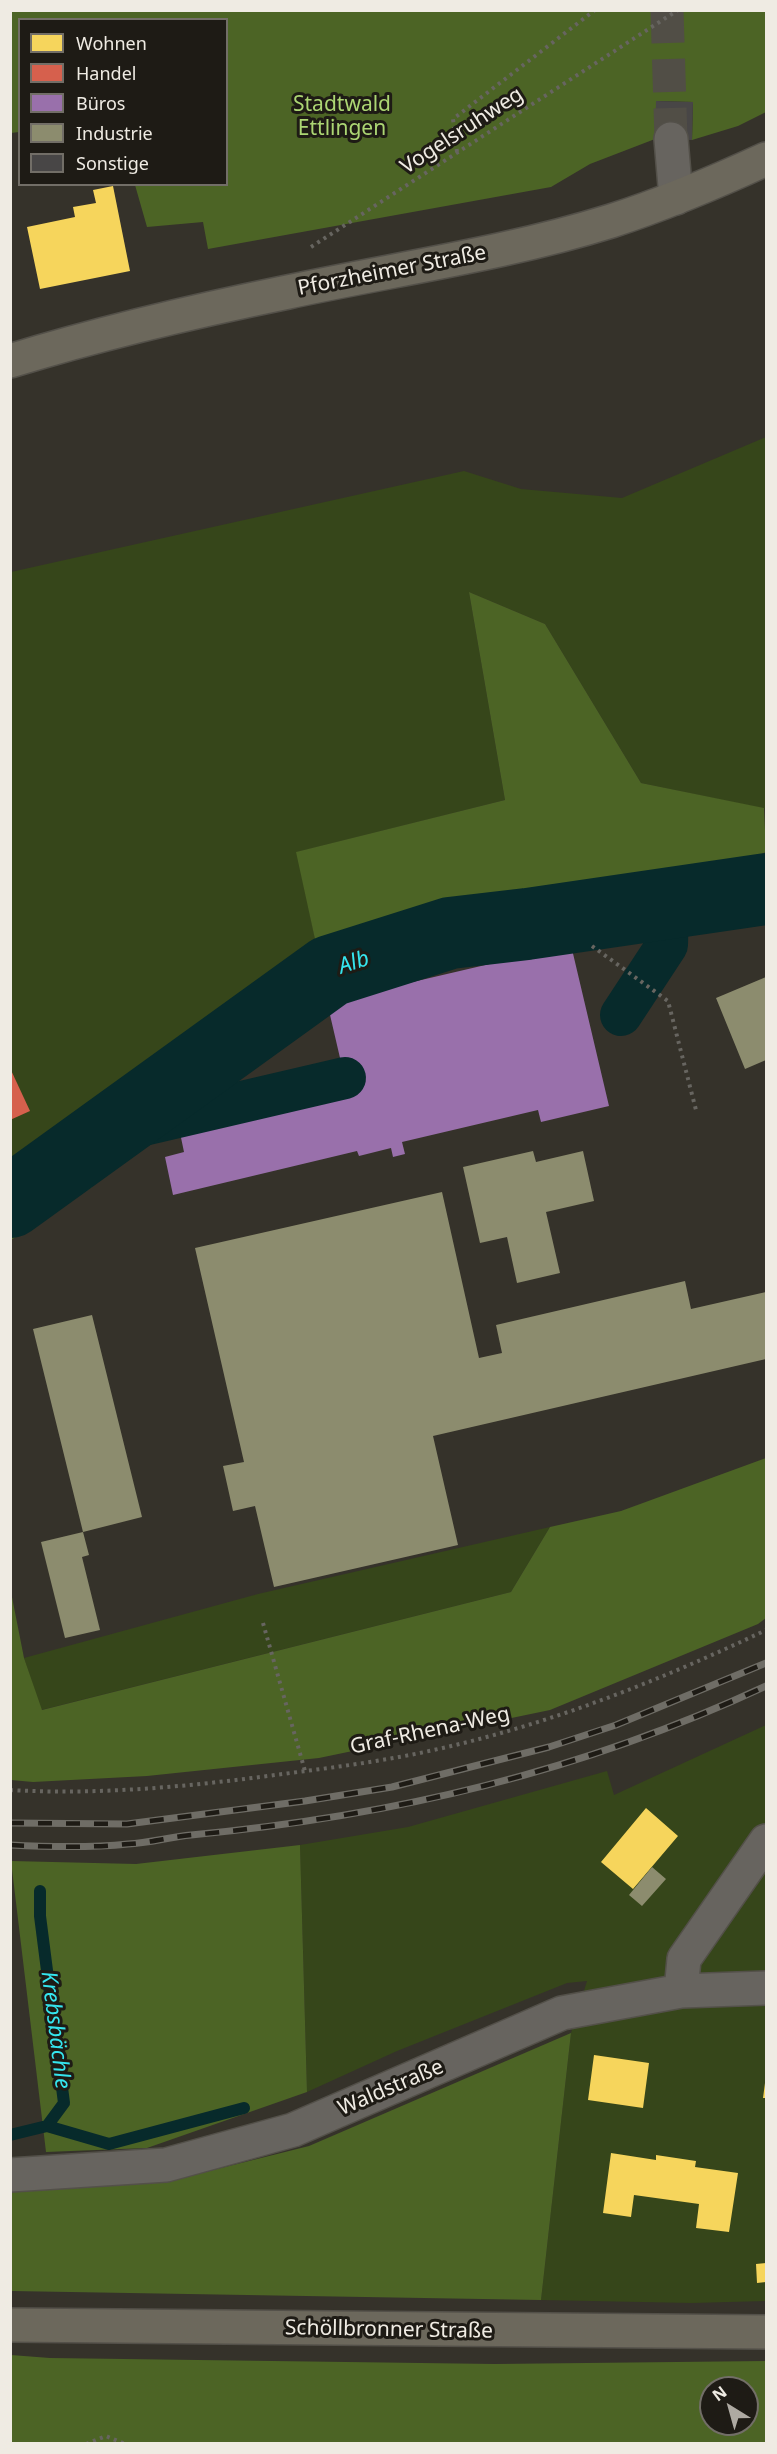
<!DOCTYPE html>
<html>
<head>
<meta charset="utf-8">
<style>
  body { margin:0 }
  #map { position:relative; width:777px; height:2454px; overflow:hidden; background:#35322a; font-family:"Noto Sans",sans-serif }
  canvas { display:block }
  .frame { position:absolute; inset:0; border:12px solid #efebe3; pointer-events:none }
  .legend { position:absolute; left:18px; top:18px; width:210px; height:168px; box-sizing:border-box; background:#1e1b15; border:2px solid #726e67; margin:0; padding:8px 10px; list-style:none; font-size:18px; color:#efebe3 }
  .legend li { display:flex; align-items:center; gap:12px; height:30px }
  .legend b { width:30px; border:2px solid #726e67 }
  .north { position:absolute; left:699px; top:2376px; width:60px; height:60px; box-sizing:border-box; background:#1e1b15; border:2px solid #726e67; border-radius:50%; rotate:323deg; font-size:16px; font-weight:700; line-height:24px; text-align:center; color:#efebe3 }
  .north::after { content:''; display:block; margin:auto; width:21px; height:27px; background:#aeaaa2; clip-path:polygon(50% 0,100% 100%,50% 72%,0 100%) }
</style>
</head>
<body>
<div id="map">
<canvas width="777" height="2454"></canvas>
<div class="frame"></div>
<ul class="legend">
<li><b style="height:16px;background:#f6d55c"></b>Wohnen</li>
<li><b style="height:16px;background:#d6604d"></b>Handel</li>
<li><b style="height:16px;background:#9970ab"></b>Büros</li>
<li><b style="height:16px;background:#8c8c6e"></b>Industrie</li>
<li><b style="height:16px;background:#484646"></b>Sonstige</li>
</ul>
<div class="north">N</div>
</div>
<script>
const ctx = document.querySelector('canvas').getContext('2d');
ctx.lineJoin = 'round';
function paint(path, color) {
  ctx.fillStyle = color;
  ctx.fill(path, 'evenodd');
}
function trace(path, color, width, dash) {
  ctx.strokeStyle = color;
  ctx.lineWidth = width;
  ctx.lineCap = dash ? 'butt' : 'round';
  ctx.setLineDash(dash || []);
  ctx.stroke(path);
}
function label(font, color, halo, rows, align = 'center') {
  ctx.font = font + ' "Noto Sans",sans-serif';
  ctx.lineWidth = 6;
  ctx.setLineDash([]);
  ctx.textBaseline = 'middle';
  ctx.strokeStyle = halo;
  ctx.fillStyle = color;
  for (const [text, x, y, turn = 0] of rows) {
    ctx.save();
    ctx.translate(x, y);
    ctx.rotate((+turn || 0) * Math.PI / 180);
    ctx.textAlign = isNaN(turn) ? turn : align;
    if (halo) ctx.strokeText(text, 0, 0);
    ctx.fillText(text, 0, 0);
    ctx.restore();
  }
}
const green = new Path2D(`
  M766,437V809L641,783L545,624L469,592L505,800L297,852L318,953L213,1033L76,1130L11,1159V572L464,471L521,489L622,498Z
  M550,1527L511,1592L41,1710L24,1658L258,1594Z
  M766,1725V2301L692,2303L541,2300L571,2033L587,1981L567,1983L397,2051L307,2092L300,1845L408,1827L607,1771L614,1795Z`);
const forest = new Path2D(`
  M11,11H766V112L738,126L692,140L693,102L657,101L655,139L590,164L551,187L208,249L203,222L147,227L135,185L226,184V20H20L19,132L11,133Z
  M469,592L545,624L641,783L764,808L766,852L698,881L480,913L318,953L296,852L505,800Z
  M76,1130L92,1187L11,1240V1159Z
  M766,1458V1618L758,1624L550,1710L319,1758L147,1776L33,1782L11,1780V1592L24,1658L42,1710L511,1592L550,1527L621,1511Z
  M300,1845L307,2092L147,2148L46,2152L11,1861L136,1864Z
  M571,2033L541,2300L11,2291V2190L169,2181L309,2146Z
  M11,2355L50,2358L495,2364L766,2361V2443H11ZM711,2388H747V2424H711Z`);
const homes = new Path2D(`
  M113,186L130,271L40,289L27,227L75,217L73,207L96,203L93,190Z
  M646,1808L678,1836L633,1889L601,1862Z
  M594,2055L649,2063L643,2108L588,2100Z
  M765,2083H766V2098H763Z
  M611,2153L656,2160V2155L696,2161L695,2167L738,2173L729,2232L696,2228L699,2204L634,2195L631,2217L603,2213Z
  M766,2263V2282L757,2283L756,2264Z`);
const shops = new Path2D(`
  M10,1068L30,1111L10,1120Z`);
const offices = new Path2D(`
  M571,945L609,1106L541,1122L538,1110L402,1142L405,1154L393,1157L391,1148L359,1156L357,1151L173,1195L165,1157L184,1152L179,1128L347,1088L327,1002Z`);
const industry = new Path2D(`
  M766,977V1060L745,1069L716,998Z
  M533,1151L536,1162L583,1151L594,1201L546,1212L560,1273L517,1283L507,1237L480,1243L463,1167Z
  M442,1192L479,1358L502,1353L496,1325L685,1281L691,1309L766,1292V1359L433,1436L458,1545L274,1587L255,1506L233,1511L223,1466L244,1462L195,1248Z
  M92,1315L142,1517L83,1532L33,1329Z
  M83,1532L89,1555L82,1557L100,1630L65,1638L41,1542Z
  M652,1867L666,1879L642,1906L629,1895Z`);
const stream = new Path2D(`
  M47,2126L109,2144L244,2108
  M10,2135L47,2126L64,2103L40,1916V1891`);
const canal = new Path2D(`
  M621,1015L667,945L668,904
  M124,1120L139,1126L345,1078`);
const river = new Path2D(`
  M10,1202L330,971L450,933L527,924L766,889`);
const building = new Path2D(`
  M656,101L693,102L692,140L655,139Z`);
const minorTunnel = new Path2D(`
  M667,10L671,139`);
const path = new Path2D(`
  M457,152L453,119L595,10
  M311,247L678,10
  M592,946L668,1001L696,1110
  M263,1623L305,1771
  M10,1790C97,1795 183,1787 268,1776C312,1770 356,1765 399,1757C525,1734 651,1685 766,1630
  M86,2444L106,2436L125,2444`);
const minor = new Path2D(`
  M671,139L676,198
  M681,1991L684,1959L766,1841
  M10,2175L166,2165L293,2130L562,2013L681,1991L766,1988`);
const major = new Path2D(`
  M10,361C101,333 195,311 288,292C395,269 505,254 611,221C664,204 716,182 766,159
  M10,2325L766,2332`);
const rail = new Path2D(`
  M10,1823L127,1824L305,1801L392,1787L549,1747L616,1725L766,1663
  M10,1845C50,1847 89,1848 128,1844C149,1843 170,1837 191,1835C393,1816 581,1772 766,1686`);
const parkNames = [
  ["Stadtwald",342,105],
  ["Ettlingen",342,129]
];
const streetNames = [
  ["Vogelsruhweg",462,131,-33],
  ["Pforzheimer Straße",392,271,-11],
  ["Graf-Rhena-Weg",430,1731,-12],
  ["Waldstraße",391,2088,-23],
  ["Schöllbronner Straße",389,2330,1]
];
const waterNames = [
  ["Alb",354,963,-18],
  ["Krebsbächle",55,2030,83]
];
paint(green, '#36461a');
paint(forest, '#4c6425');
paint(homes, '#f6d55c');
paint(shops, '#d6604d');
paint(offices, '#9970ab');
paint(industry, '#8c8c6e');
trace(stream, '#072a2b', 12);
trace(canal, '#072a2b', 42);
trace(river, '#072a2b', 72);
paint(building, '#484646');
trace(minorTunnel, '#514e46', 33, [33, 16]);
trace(minor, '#535049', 36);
trace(major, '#535049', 36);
trace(path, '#676560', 4, [3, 4.5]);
trace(minor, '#67645f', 33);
trace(major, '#6c685c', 33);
trace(rail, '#6f6d66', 7);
trace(rail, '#1e1b15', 4.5, [14]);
label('21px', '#acd673', '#1e1b15', parkNames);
label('21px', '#efebe3', '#1e1b15', streetNames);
label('italic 22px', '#35e5ee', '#1e1b15', waterNames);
</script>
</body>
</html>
